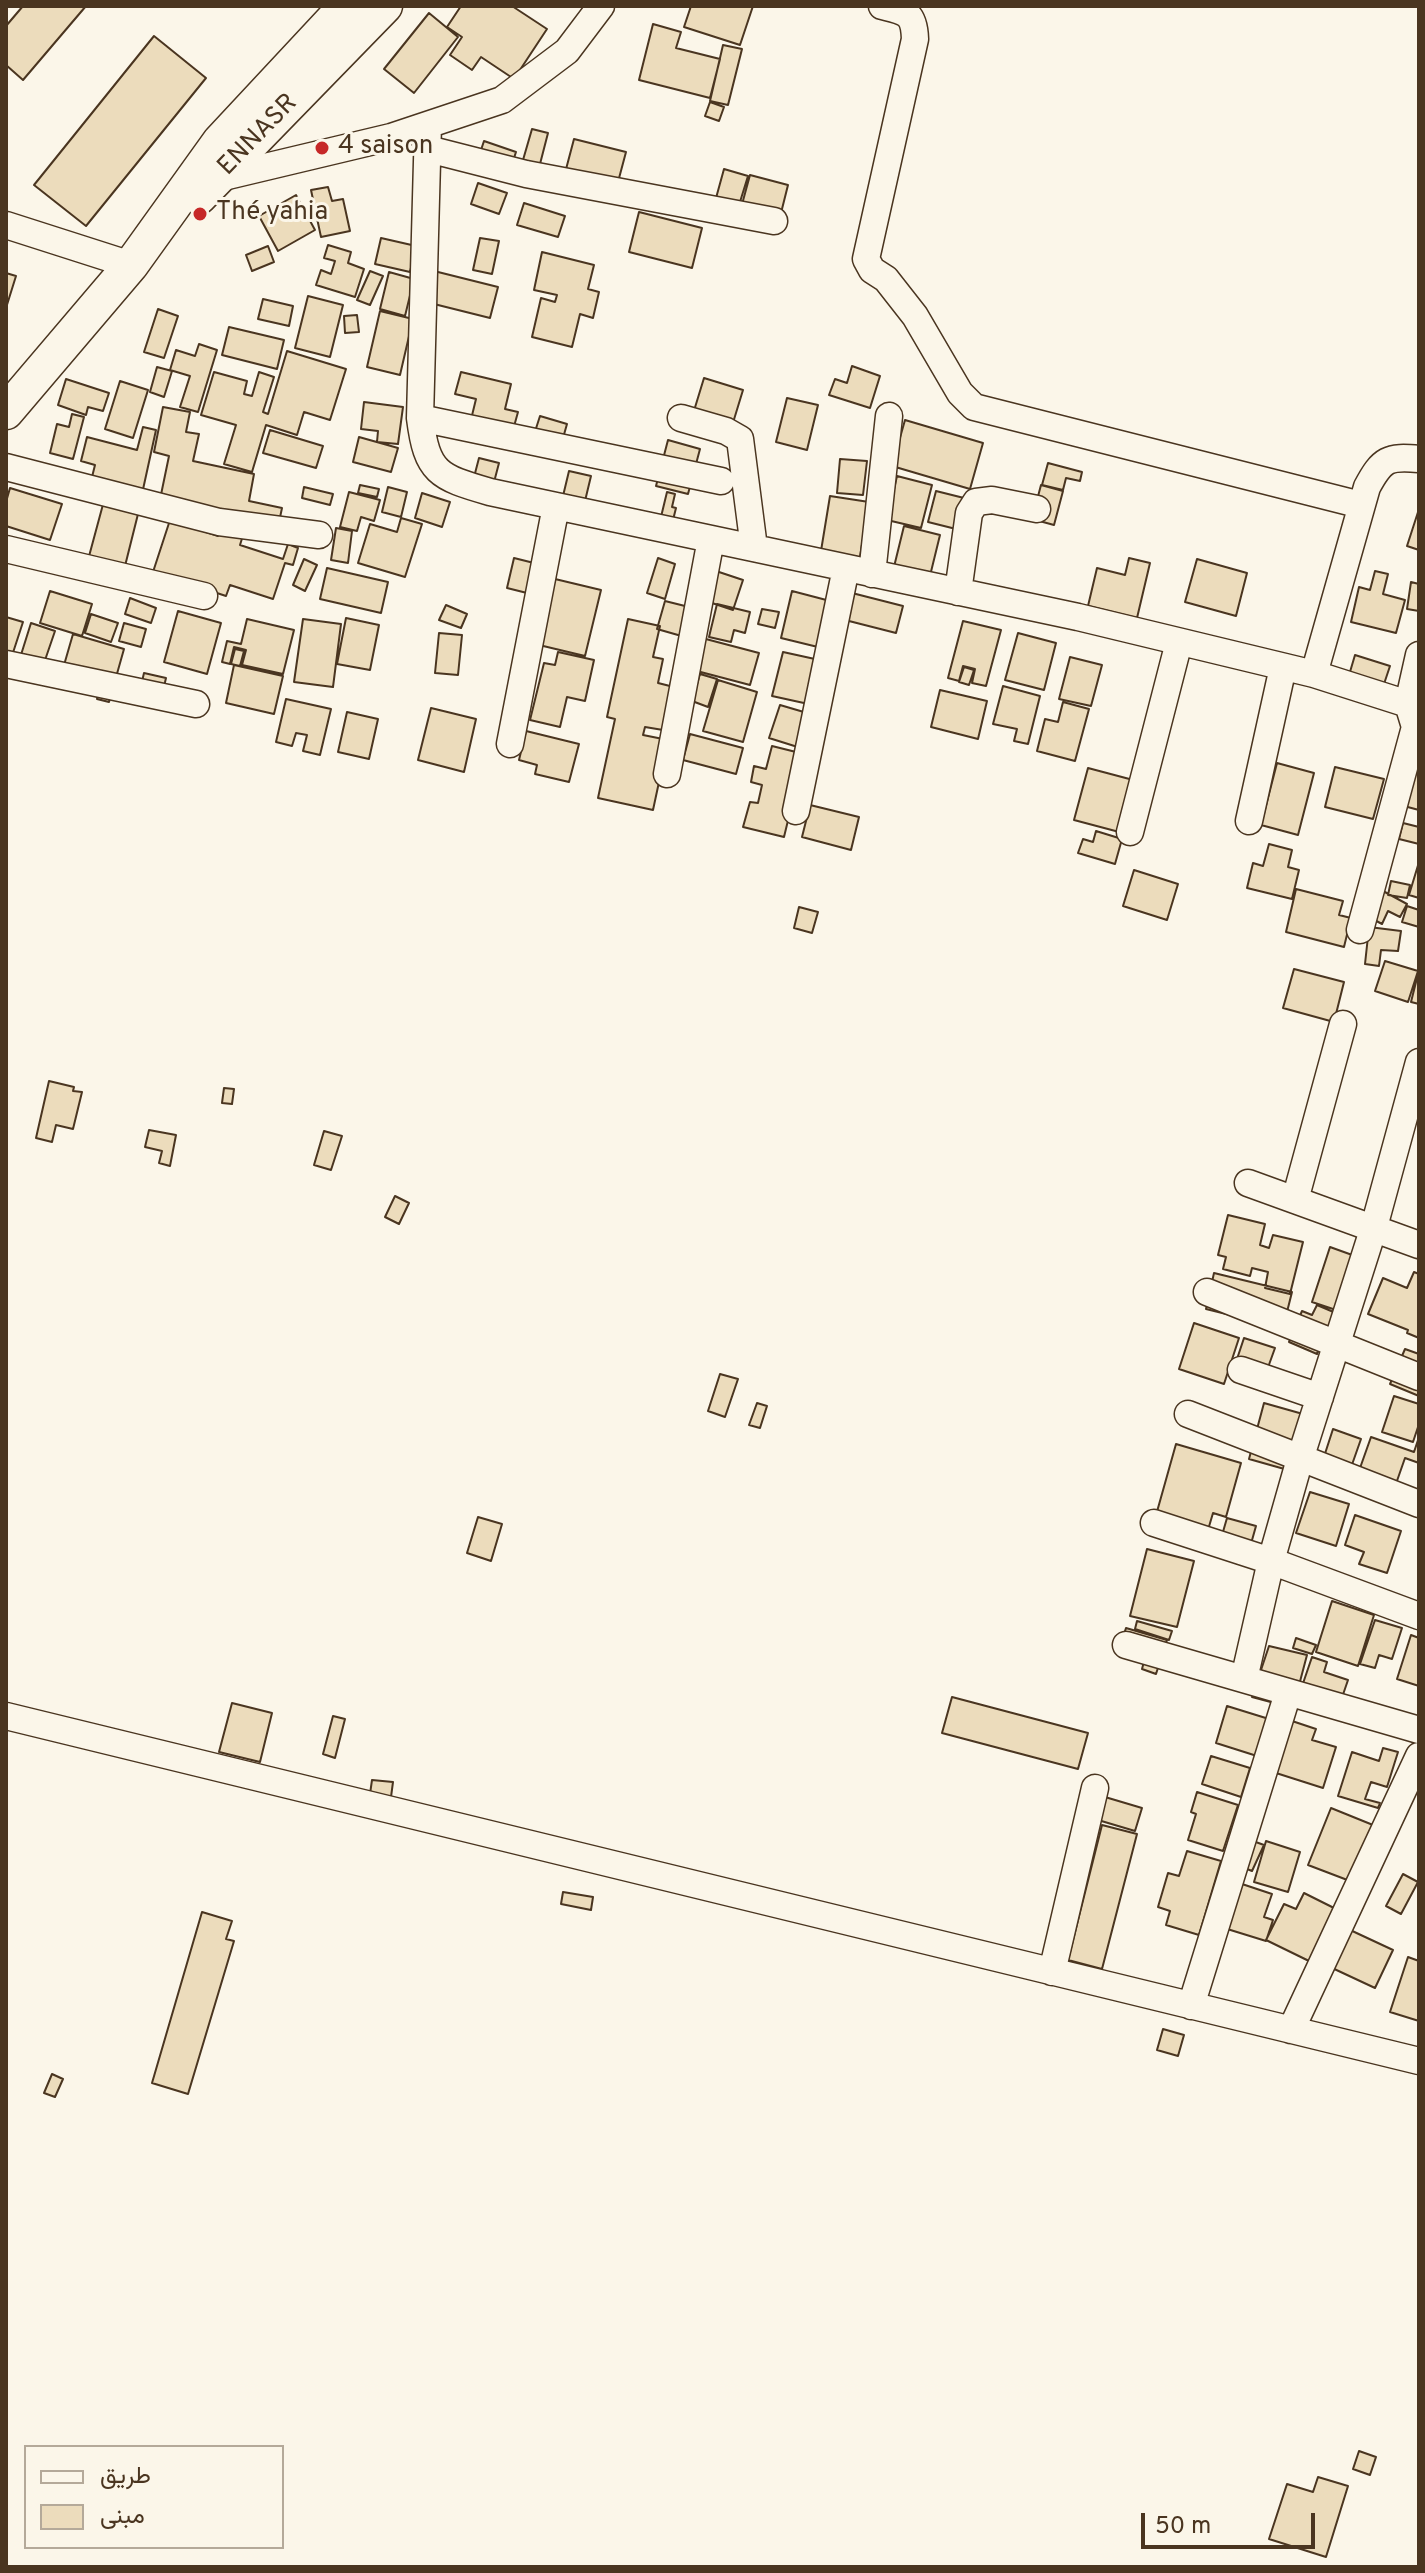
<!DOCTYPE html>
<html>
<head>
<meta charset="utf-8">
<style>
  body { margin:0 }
  #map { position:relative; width:1425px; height:2573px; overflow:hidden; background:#fbf6e9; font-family:Overpass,Vazirmatn,sans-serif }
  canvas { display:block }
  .frame { position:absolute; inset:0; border:8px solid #4a3520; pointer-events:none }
  .legend { position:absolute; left:24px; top:2445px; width:260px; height:104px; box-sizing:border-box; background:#fbf6e9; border:2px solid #b4a999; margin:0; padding:10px 14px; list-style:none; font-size:24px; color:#4a3520 }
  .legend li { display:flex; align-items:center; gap:16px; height:40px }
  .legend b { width:40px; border:2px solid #b4a999 }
  .scale { position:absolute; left:1141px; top:2513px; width:174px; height:36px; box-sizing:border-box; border:4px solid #4a3520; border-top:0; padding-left:10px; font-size:24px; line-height:28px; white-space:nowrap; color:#4a3520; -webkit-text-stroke:6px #fbf6e9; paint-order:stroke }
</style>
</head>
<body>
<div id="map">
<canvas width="1425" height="2573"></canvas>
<div class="frame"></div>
<ul class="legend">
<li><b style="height:10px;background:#fbf6e9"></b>طريق</li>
<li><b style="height:22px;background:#ecdcbc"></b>مبنى</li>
</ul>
<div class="scale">50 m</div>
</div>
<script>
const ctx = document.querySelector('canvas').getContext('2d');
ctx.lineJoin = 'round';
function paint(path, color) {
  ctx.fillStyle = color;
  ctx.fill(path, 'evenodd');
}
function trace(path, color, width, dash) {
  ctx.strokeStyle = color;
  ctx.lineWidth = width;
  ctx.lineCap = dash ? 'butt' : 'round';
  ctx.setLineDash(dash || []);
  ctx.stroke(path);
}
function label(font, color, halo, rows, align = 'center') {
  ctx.font = font + ' Overpass,sans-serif';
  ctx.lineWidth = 6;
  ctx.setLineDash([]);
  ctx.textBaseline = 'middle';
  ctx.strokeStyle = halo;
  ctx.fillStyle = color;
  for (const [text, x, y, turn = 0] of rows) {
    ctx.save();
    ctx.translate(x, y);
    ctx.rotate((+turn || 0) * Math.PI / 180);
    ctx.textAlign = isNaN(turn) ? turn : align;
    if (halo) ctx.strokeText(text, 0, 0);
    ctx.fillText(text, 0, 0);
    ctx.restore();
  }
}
const building = new Path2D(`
  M23,6H86L23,80L6,65V26Z
  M461,6H512L547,29L514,79L481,57L472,70L450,55L462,37L447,27Z
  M691,6H753L740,45L684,27Z
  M429,13L458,37L414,93L384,69Z
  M653,24L681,32L676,48L720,59L710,98L639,80Z
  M154,36L206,78L86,226L34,185Z
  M723,45L742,49L728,105L710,101Z
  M710,102L724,107L719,121L705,116Z
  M532,129L548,133L540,164L523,160Z
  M574,139L626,152L614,197L565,173Z
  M484,141L516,152L509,173L477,162Z
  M724,169L748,176L736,215L713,209Z
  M750,175L788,185L777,229L738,219Z
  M478,183L507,193L499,214L471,204Z
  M328,187L332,201L343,199L350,231L321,237L311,190Z
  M296,195L315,230L278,251L259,216Z
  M524,203L565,216L558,237L517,225Z
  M639,212L702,228L692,268L629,252Z
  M381,238L416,246L410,272L375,264Z
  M480,238L499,241L492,274L473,270Z
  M328,245L351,252L348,263L364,269L355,297L316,285L321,270L331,274L335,261L324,258Z
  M268,246L274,262L252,271L246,255Z
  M542,252L594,265L588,289L599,292L593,318L580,314L572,347L532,337L541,298L555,302L557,295L534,290Z
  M370,271L383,276L370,305L357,300Z
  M434,271L498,287L490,318L426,302Z
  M389,272L414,279L405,316L380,309Z
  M6,273L16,276L6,308Z
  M308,296L343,305L330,357L295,348Z
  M263,299L293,306L289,326L258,319Z
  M158,309L178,316L164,358L144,352Z
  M380,311L413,319L400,375L367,367Z
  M357,315L359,332L345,333L344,316Z
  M229,327L284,340L277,369L222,355Z
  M199,344L217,350L198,412L180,407L190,376L170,370L176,350L195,356Z
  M287,351L346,369L330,420L304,412L297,435L266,425L252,472L224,464L236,425L201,415L214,372L247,381L244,394L252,396L259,372L274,377L263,412L268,414Z
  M852,366L880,376L870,408L829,395L835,379L847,383Z
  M157,367L172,371L164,397L150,392Z
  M461,372L511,384L505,409L518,412L510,441L467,436L476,399L455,394Z
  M704,378L743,390L732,426L693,414Z
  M66,379L109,393L103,411L88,407L86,415L58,405Z
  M120,381L148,390L133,438L105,429Z
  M787,398L818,405L807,450L776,442Z
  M364,402L403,407L398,444L377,442L378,431L361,429Z
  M163,407L190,412L186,432L199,434L193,461L254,474L249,501L282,508L275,541L157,514L169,456L154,452Z
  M72,414L84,417L73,459L50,453L57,424L69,427Z
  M540,416L567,424L559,452L531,444Z
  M905,420L983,443L970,489L892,466Z
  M143,427L156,430L142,494L91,481L95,465L81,461L87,437L137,450Z
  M270,430L323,446L316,468L263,453Z
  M359,437L398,448L391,472L353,462Z
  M668,440L700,449L688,494L656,486Z
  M479,458L499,463L493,486L473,481Z
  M840,459L867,461L863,495L837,493Z
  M1048,463L1082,472L1080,481L1066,478L1063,490L1042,485Z
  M569,471L591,476L585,501L563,496Z
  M897,476L932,485L921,528L887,520Z
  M360,485L379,489L377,497L358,493Z
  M1041,485L1063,491L1054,525L1032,519Z
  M304,487L333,494L330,505L302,498Z
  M388,487L407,492L401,517L382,512Z
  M10,488L62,504L50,540L6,526V502Z
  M936,491L968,499L960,530L928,522Z
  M349,492L380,500L374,521L361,517L357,531L340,527Z
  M667,492L675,494L672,507L676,508L672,524L660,521Z
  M422,493L450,502L442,527L415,518Z
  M830,496L869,502L859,563L820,557Z
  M105,497L140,506L124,570L88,560Z
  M1419,509V550L1407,546Z
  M401,518L422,524L405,577L358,563L370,524L397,532Z
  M170,520L218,536L222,525L244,532L240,545L283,559L288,544L298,548L293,565L285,563L273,599L230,585L226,596L153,572Z
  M904,526L940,535L928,584L892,575Z
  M336,528L352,531L348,563L331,560Z
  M514,558L538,564L531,594L507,588Z
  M658,558L675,564L665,599L647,593Z
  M1129,558L1150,563L1137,618L1088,606L1097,568L1125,575Z
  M304,559L317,565L305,591L293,585Z
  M1197,559L1247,573L1236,616L1185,602Z
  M327,568L388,582L381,613L320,599Z
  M716,571L743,580L733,610L706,601Z
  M1375,571L1388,574L1383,594L1405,600L1396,633L1351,622L1359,587L1370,590Z
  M555,579L601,590L585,656L539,645Z
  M1411,582L1419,584V611L1407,609Z
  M50,591L92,604L82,636L40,623Z
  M792,591L834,602L822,648L781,638Z
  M852,593L903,606L896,633L845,620Z
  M130,598L156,608L151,623L125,614Z
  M665,601L693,608L685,637L657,629Z
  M717,604L750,612L745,633L734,630L731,642L709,637Z
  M446,605L467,614L461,628L439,620Z
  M762,609L779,612L775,628L758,624Z
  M178,611L221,623L207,674L164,662Z
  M91,614L118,623L111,642L85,633Z
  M6,617L23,622L8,668L6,667Z
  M346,618L379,625L370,670L337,664Z
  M247,619L294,630L283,674L242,665L246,650L234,647L230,664L222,662L227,641L241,644Z
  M303,619L341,624L333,687L294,682Z
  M628,619L660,626L653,657L663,659L658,683L670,686L672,678L680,680L669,731L645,727L643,735L668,740L653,810L598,798L615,719L607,717Z
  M963,621L1001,630L986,686L972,683L975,669L963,666L959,681L948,678Z
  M31,623L55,631L43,666L20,658Z
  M124,623L146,629L141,647L119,641Z
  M439,633L462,635L458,675L435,673Z
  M1018,633L1056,643L1044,690L1005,680Z
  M73,634L124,649L109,702L97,699L99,690L60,679Z
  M702,638L759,653L750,685L693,670Z
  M235,649L244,651L240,666L231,664Z
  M558,652L594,660L585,701L567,697L560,727L530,720L544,663L555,665Z
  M783,652L824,661L813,705L772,696Z
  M1355,655L1390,666L1381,693L1347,682Z
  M1070,657L1102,665L1091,706L1059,699Z
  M234,665L283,676L274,714L226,703Z
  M964,667L974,670L969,685L959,682Z
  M144,673L166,678L162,695L140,690Z
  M700,674L717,679L708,707L692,701Z
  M718,680L757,692L743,742L703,731Z
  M1003,686L1040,696L1028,744L1014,741L1017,729L993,724Z
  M940,690L987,701L978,739L931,727Z
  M286,699L331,709L320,755L303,751L307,735L296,733L292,746L276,742Z
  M1063,702L1089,709L1075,761L1037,751L1045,719L1058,722Z
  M780,705L814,715L804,749L769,738Z
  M431,708L476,719L464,772L418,760Z
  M347,712L378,719L369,759L338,752Z
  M526,731L579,744L569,782L535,774L537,765L519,760Z
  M690,734L743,748L736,774L683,760Z
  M772,746L804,754L784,837L743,827L750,802L758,803L762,785L751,782L754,766L766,769Z
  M1277,763L1314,773L1298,835L1261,825Z
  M1335,767L1384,779L1373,819L1325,807Z
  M1088,768L1137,781L1123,833L1074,820Z
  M1410,768L1419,770V810L1400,805Z
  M810,805L859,817L851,850L802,837Z
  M1403,823L1419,827V844L1399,839Z
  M1096,831L1122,839L1115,864L1078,853L1083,839L1093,842Z
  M1269,844L1292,850L1288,867L1299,870L1292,899L1247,888L1253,863L1263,866Z
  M1419,862V898L1409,895Z
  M1134,870L1178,884L1167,920L1123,906Z
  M1391,881L1410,885L1407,898L1388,895Z
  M1296,889L1343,901L1339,915L1351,918L1344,947L1286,932Z
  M1383,891L1407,904L1400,917L1388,911L1382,924L1369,917Z
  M1407,906L1419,910V927L1402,922Z
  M799,907L818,912L812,933L794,928Z
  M1369,927L1401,931L1398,951L1381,950L1379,966L1365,964Z
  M1385,961L1418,971L1408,1002L1375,991Z
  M1294,969L1344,982L1334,1022L1283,1008Z
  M1419,970V1004L1411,1002Z
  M49,1081L74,1087L73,1091L82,1092L73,1129L56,1125L52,1142L36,1138Z
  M224,1088L234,1089L232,1104L222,1103Z
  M149,1130L176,1135L170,1166L159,1163L162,1151L145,1147Z
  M324,1131L342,1136L331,1170L314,1165Z
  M395,1196L409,1203L399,1224L385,1217Z
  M1228,1215L1265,1224L1260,1245L1269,1248L1273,1235L1303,1242L1290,1294L1265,1288L1268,1272L1252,1268L1250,1276L1223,1269L1226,1257L1218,1255Z
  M1330,1247L1355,1256L1348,1314L1312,1302Z
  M1414,1272L1419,1274V1338L1407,1333L1408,1330L1368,1314L1383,1278L1407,1288Z
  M1214,1273L1292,1292L1283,1328L1206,1309Z
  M1317,1305L1350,1319L1322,1342L1317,1354L1289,1342L1302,1311L1312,1315Z
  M1194,1323L1239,1338L1224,1384L1179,1369Z
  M1244,1338L1275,1348L1266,1373L1232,1374Z
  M1405,1349L1419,1354V1396L1390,1384Z
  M720,1374L738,1379L725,1417L708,1411Z
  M1394,1396L1419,1404V1424L1413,1442L1382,1432Z
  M757,1403L767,1406L760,1428L749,1425Z
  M1264,1403L1310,1416L1295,1472L1249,1459Z
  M1333,1429L1361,1439L1348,1476L1321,1466Z
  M1371,1437L1414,1452L1419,1437V1463L1405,1458L1391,1498L1354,1485Z
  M1176,1444L1241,1463L1226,1517L1213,1513L1203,1547L1151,1533Z
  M1310,1492L1349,1504L1336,1546L1296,1533Z
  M1355,1515L1401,1531L1387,1573L1359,1564L1364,1552L1345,1545Z
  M478,1517L502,1524L491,1561L467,1553Z
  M1227,1518L1256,1526L1247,1558L1218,1549Z
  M1147,1549L1194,1561L1177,1627L1130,1616Z
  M1332,1601L1374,1615L1358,1666L1316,1652Z
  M1375,1620L1402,1628L1392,1659L1379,1655L1375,1668L1360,1664Z
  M1137,1621L1172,1631L1169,1640L1135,1629Z
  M1126,1628L1167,1640L1156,1674L1142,1669L1146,1654L1120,1646Z
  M1411,1635L1419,1638V1686L1397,1679Z
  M1296,1638L1316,1645L1312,1654L1293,1648Z
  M1269,1646L1307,1655L1293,1708L1252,1697Z
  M1312,1657L1327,1662L1324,1672L1348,1680L1336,1715L1297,1701Z
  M952,1697L1088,1733L1078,1769L942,1733Z
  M232,1703L272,1713L260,1762L219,1752Z
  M1227,1706L1269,1719L1257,1756L1216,1743Z
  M333,1716L345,1719L335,1758L323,1754Z
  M1292,1721L1316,1729L1312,1740L1336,1747L1323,1788L1276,1773Z
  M1383,1748L1398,1752L1387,1787L1371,1782L1365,1799L1380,1803L1378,1808L1338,1796L1352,1752L1379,1761Z
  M1211,1756L1250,1768L1241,1797L1202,1784Z
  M372,1780L393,1782L391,1797L370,1794Z
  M1197,1792L1238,1805L1223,1851L1188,1840L1196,1814L1191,1812Z
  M1105,1797L1142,1808L1135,1831L1098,1820Z
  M1331,1808L1373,1825L1350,1881L1308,1865Z
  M1102,1825L1137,1834L1102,1969L1068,1960Z
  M1253,1841L1264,1845L1252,1871L1242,1867Z
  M1266,1841L1300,1852L1288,1892L1254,1882Z
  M1187,1851L1221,1861L1199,1935L1166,1925L1170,1911L1158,1907L1168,1873L1179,1876Z
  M1403,1874L1418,1882L1401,1914L1386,1906Z
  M1239,1883L1272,1894L1264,1917L1273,1920L1266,1941L1224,1928Z
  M563,1892L593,1897L591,1910L561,1904Z
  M1304,1893L1334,1908L1309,1961L1266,1940L1284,1904L1296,1909Z
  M202,1912L232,1921L226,1939L234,1941L188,2094L152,2083Z
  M1348,1929L1393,1950L1375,1988L1330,1967Z
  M1408,1957L1419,1961V2021L1390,2012Z
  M1163,2029L1184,2035L1178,2056L1157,2050Z
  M52,2074L63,2079L55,2097L44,2093Z
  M1359,2451L1376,2457L1370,2475L1353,2469Z
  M1318,2477L1348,2486L1326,2557L1269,2539L1287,2484L1313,2492Z`);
const minor = new Path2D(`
  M882,6C906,12 914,12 915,39L866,259L872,270L886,279L915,316L960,393L974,407L1361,505
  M428,125L420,418C427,473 438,477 490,492L1078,617L1314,674L1408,704
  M428,149L526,174L774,221
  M219,178L391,137L502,100L567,51L601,6
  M6,225L131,265
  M420,418L721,481
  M681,418L726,431L740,439L754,548
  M6,467L219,522L319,535
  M6,549L204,596
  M872,574L889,416
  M958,592L969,513L976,502L992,500L1037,509
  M6,664L196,704
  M1314,674L1367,487C1382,459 1388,456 1419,459
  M510,744L556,506
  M667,774L711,539
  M796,811L846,568
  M1249,821L1283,667
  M1130,832L1179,642
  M1360,930L1415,727L1408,704L1419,655
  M1248,1183L1419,1245
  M1295,1200L1343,1024
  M1207,1292L1419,1377
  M1241,1370L1320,1397
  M1188,1414L1419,1504
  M1154,1523L1271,1561L1419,1616
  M1126,1645L1419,1730
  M1244,1679L1271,1561L1300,1459L1374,1227L1419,1062
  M6,1716L1419,2061
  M1052,1972L1095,1788
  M1191,2006L1288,1693
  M1291,2030L1419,1756`);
const major = new Path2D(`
  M199,197L385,6
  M6,412L131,265L220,141L346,6`);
const markers = [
  [322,148,8,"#c62828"],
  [200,214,8,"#c62828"]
];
const streetNames = [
  ["ENNASR",259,136,-46]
];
const poiNames = [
  ["4 saison",338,148],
  ["Thé yahia",216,214]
];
paint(building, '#ecdcbc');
trace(building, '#4a3520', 2);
trace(minor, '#4a3520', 29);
trace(major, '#4a3520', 37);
trace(minor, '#fbf6e9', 26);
trace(major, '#fbf6e9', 34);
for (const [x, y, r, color] of markers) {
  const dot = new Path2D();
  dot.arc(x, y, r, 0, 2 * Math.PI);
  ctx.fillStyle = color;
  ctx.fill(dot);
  trace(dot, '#fbf6e9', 3);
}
label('26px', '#4a3520', '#fbf6e9', streetNames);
label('26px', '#4a3520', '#fbf6e9', poiNames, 'left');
</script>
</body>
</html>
